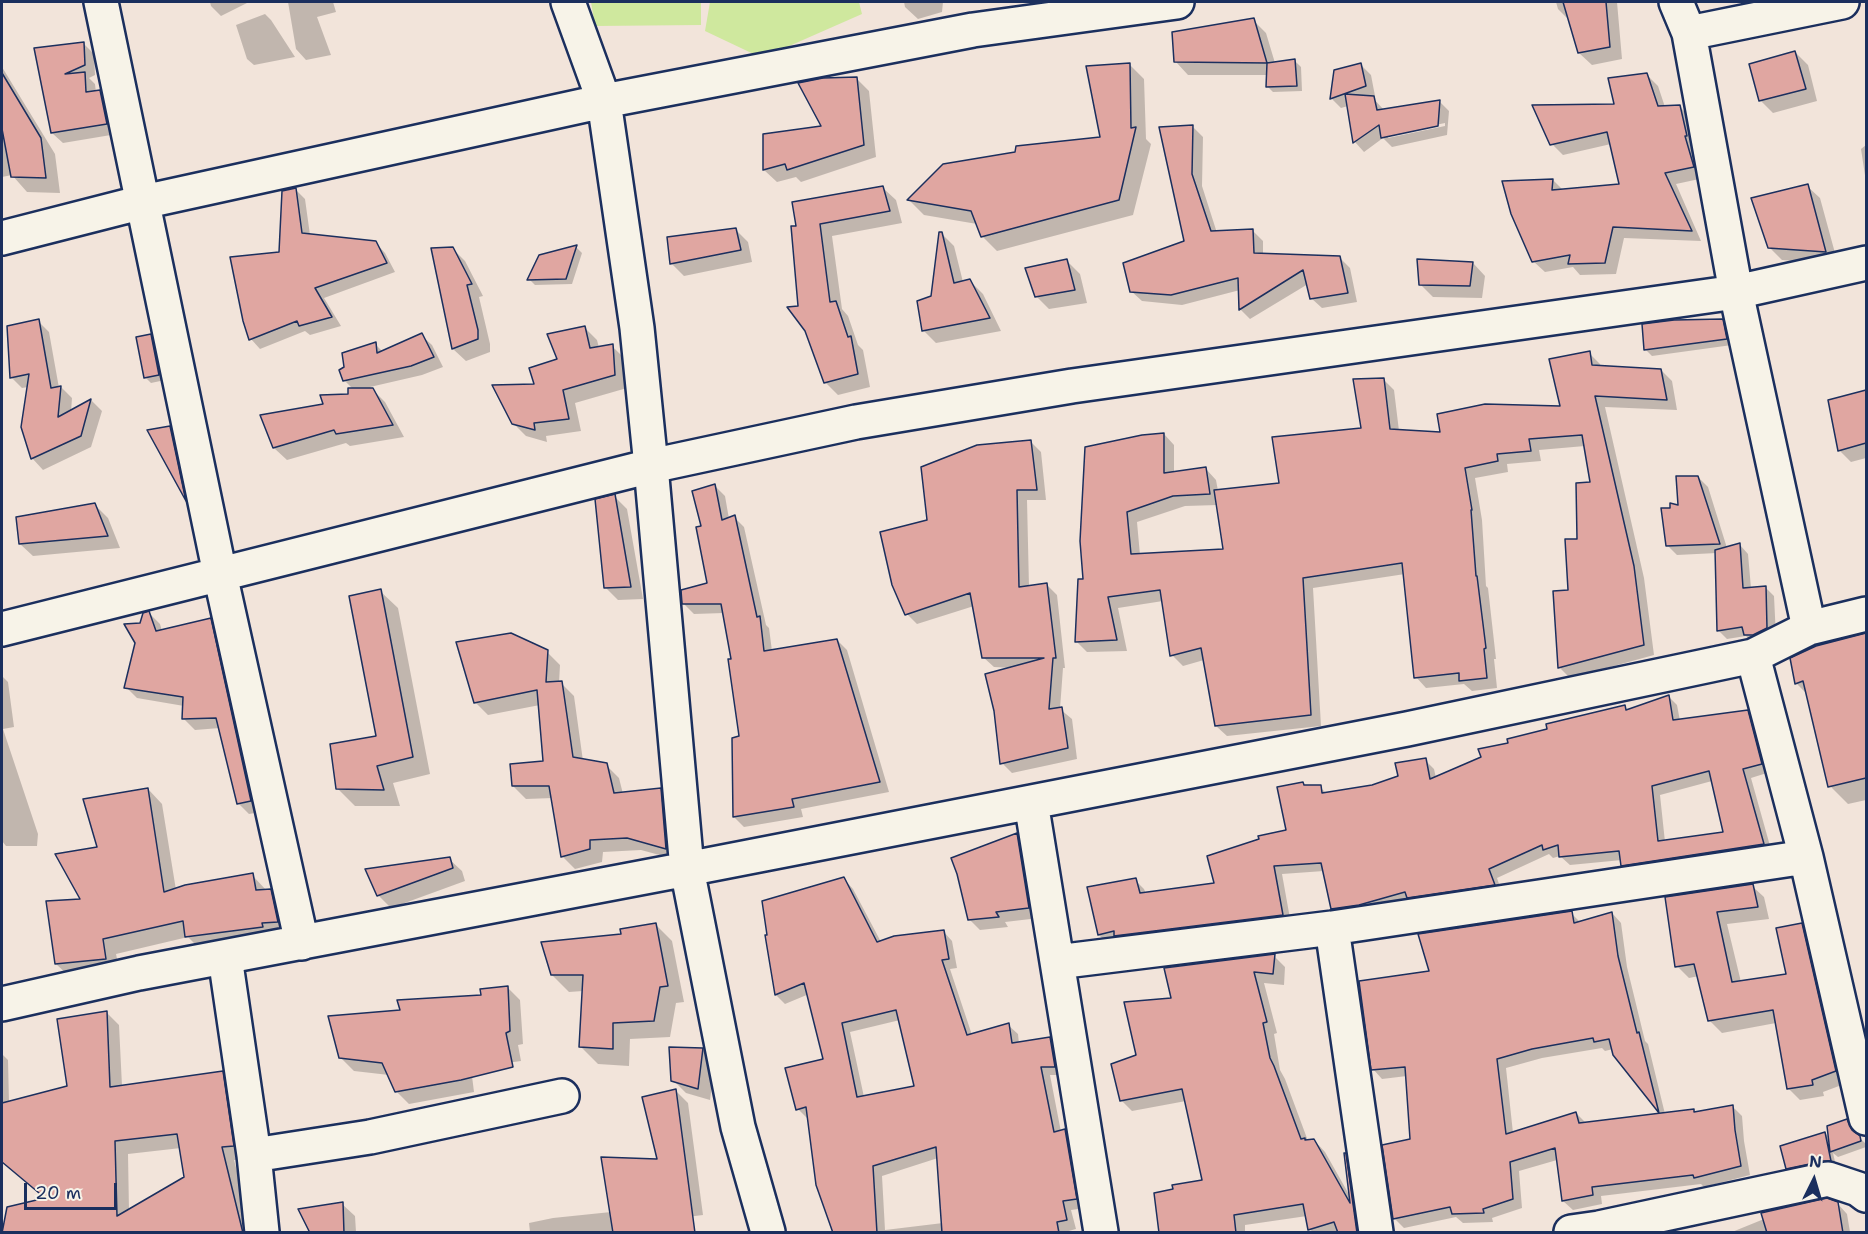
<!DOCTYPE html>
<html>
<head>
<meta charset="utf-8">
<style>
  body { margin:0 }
  #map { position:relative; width:1868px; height:1234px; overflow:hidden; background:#f2e4da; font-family:"Shantell Sans",sans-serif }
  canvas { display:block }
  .frame { position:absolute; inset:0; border:3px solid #1b2f5e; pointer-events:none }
  .north { position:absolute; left:1784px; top:1150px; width:60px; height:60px; -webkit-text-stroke:4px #f7f3e8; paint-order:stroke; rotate:5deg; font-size:16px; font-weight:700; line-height:24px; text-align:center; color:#1b2f5e }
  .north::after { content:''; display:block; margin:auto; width:21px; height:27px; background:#1b2f5e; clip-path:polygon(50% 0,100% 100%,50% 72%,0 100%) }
  .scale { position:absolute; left:24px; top:1183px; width:93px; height:27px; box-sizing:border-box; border:3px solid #1b2f5e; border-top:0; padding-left:8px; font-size:18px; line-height:21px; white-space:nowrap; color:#1b2f5e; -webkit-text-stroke:4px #f7f3e8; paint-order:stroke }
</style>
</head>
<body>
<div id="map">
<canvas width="1868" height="1234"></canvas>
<div class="frame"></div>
<div class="north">N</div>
<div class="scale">20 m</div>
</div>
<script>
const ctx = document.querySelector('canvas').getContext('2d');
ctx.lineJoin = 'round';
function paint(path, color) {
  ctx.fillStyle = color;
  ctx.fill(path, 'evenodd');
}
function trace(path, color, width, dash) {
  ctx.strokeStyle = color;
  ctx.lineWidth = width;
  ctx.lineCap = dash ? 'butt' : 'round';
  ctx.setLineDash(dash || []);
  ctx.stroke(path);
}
const green = new Path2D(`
  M591,2H701V25L595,26Z
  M710,2H859L862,14L762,58L705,31Z`);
const shadow = new Path2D(`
  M210,2H246L247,3L221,16L211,6Z
  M288,2H333L336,12L317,17L331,55L306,60L296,49Z
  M904,2H943L942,12L918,19L905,7Z
  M1556,2H1617L1622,59L1592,65L1579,53L1570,21L1558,9Z
  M265,14L271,20L295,57L254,65L247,59L236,25Z
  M1253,20L1266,33L1275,63L1295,61L1301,67L1302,91L1273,92L1267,86L1268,75H1188L1176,62Z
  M83,43L94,54L95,75L89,78L95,84L96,93L100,92L111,103L117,134L63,143L52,133L36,49Z
  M1795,52L1808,65L1817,101L1773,113L1760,100Z
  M1129,64L1144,79L1146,139L1151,144L1133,215L997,251L982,236L977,224L924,215L909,200L1101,138Z
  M1361,65L1371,75L1375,96L1372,97L1384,110L1439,101L1449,111L1447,135L1392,147L1383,138L1364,152L1355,142L1348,106L1341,108L1332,99L1335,71ZM1445,123V126L1388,138V135Z
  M2,67L55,154L60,193L27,192L12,175L2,177V129H3Z
  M1647,75L1658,86L1665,107L1679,106L1691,118L1704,178L1676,184L1701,241L1624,238L1616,274L1580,275L1573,267L1545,272L1533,261L1553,180L1564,191L1621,185L1611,144L1563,155L1552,144L1616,105Z
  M856,78L869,91L876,157L801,182L796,177L777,182L764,170L823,127Z
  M1193,127L1203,137L1202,186L1217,233L1252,230L1263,241V255L1340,258L1350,268L1357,302L1322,308L1311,298L1308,284L1250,319L1240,309V290L1182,305L1142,301L1131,291L1186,242Z
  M1866,145V182L1861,149Z
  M1807,186L1820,198L1838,264L1782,260L1769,247Z
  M883,188L896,200L902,223L832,236L842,309L848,316L858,345L863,350L870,387L838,395L825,382L800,307L798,227Z
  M295,189L305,199L310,235L375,242L385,253L395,272L324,298L341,326L310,335L305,331L260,349L251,339L245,321L280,254Z
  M735,229L748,242L752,262L684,276L672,264Z
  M941,233L954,246L963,282L970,281L983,294L1001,331L936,343L923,330L933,297Z
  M576,247L582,253L572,284L535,285L529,279Z
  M452,248L465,261L483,296L479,297L490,344V352L466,361L453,349L433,250Z
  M1067,261L1080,274L1087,303L1049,309L1036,296Z
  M1473,263L1485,276L1482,298L1433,297L1420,284Z
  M1722,320L1728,327L1732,345L1652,356L1646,350L1644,326Z
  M38,321L49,332L59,388L61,387L72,398L71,412L91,400L102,411L91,447L43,470L32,458L22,426L28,387L22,388L11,377Z
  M584,327L597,340L599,348L612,346L625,359L627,388L575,403L581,431L546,436L547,442L526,436L513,423L536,386Z
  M421,335L432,345L443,367L422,375L370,387L385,402L404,437L350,446L346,443L287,460L274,448L326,405L350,395L354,390L344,380L375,344L383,352Z
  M150,336L156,342L165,380L151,383L145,377Z
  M1589,353L1600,364L1601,367L1661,370L1672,381L1677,410L1605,407L1644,578L1654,655L1570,678L1560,668L1578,541L1592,483L1585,446L1539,450L1541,461L1507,464L1508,472L1475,478L1482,520L1486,586L1488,588L1496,659H1494L1497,688L1472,691L1464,684L1426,688L1416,677L1405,574L1313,588L1321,726L1227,736L1216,726L1204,660L1183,666L1172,655L1163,601L1118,608L1127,651L1087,652L1076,641L1084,580L1164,434L1174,445V473L1206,469L1216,480L1218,491L1280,484L1362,429L1383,379L1394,390L1399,431L1442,434L1562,408ZM1218,505L1225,551L1140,555L1137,522L1185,506Z
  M1866,386V458L1851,462L1839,450L1866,392Z
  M170,427L182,440L197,510L187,500L149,431ZM174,439L184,487L180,483L171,440Z
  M1030,441L1041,452L1046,500H1027L1029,587L1047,585L1057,595L1065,668H1063L1060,709L1072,719L1077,759L1012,773L1002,763L1012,668L994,667L983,657L974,606L917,624L907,614L929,522Z
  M1698,477L1708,487L1727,548L1740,545L1748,554L1751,588L1765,587L1774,596L1776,637L1754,644L1746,636L1727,639L1718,630L1717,553L1677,555L1667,545L1680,507Z
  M715,486L725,496L729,519L734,517L744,527L766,625L769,628L772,651L837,640L847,650L889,792L801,809L803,817L744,827L734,817L741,737L733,660L724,613L694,614L684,604L709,584L703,527Z
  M614,496L627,509L643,599L618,600L605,587Z
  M95,505L108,518L120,548L33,556L20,544Z
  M380,591L398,608L430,774L393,783L400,806H355L337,788L378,737Z
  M149,613L160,624L162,631L210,620L221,631L261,812L249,814L238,803L220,728L195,730L184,719V706L137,698L126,687L141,625Z
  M1866,634V800L1848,804L1830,786L1808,695L1796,683L1816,647Z
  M547,652L560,665L559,683H561L574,696L583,761L606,765L619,778L623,794L660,790L673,802L678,860L641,850L603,852L602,862L575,869L562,856L553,798L526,799L513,786L544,762L540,705L488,715L475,702Z
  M2,676L8,682L14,727L3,729L38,834L37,846H6L2,841Z
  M1669,697L1677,705L1680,721L1747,712L1756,721L1770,772L1751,778L1772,853L1631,874L1622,865V860L1570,865L1560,856L1553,858L1549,854L1497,878L1502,893L1341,917L1332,908L1324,871L1282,874L1291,924L1108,944L1099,935L1089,888L1135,880L1144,889L1146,894L1215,884L1288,831L1303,784L1306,786L1320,787L1327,794L1372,787L1400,777L1425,760L1434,769L1436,778L1510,745L1624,707L1629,711ZM1712,781L1725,833L1665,842L1660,795Z
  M148,789L162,804L176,890L252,875L267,891H270L285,905L292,936L201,950L188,937L116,954L120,973L71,978L56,964L82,900L99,848Z
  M1017,835L1027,845L1039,918L1005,922L1008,927L980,930L969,919Z
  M449,859L462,871L465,881L391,908L378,895Z
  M844,879L853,889L881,942L943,931L952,941L957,968L950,969L972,1035L1008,1025L1018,1034L1019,1044L1050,1039L1059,1048L1064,1075H1050L1061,1132L1065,1131L1074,1140L1085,1208L1071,1210L1076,1229L1065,1232H833L809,1118H807L798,1109L825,1060L809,994L785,1004L776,995L767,937ZM900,1020L916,1088L864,1097L850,1032ZM938,1158L943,1223L885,1230L882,1176Z
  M1752,886L1764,897L1769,919L1727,924L1741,982L1787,975L1801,925L1813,936L1847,1083L1823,1092L1824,1096L1800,1100L1788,1088L1776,1023L1722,1033L1710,1021L1699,976L1689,978L1677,966L1667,898Z
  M1571,913L1581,923L1612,913L1621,923L1627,967L1645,1041L1648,1044L1665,1114L1693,1111L1695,1113L1732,1106L1742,1116L1744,1141L1750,1175L1704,1187L1701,1184L1601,1196L1602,1204L1573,1210L1563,1201L1558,1160H1557L1519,1171L1522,1208L1492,1218L1493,1222L1463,1223L1456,1217L1404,1228L1395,1219L1384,1146L1411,1140L1407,1076L1382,1079L1373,1069L1431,972ZM1602,1048L1605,1051L1613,1049L1614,1054L1662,1115L1586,1123L1576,1113L1513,1133L1506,1068L1542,1058Z
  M655,924L672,941L684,1002L676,1003L670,1037L630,1039L629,1066L598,1064L581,1047L583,991L569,992L552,975L623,936Z
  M1274,956L1285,967L1284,985L1264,983L1277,1033L1274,1034L1280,1070L1285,1079L1308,1141L1314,1140L1325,1152L1351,1198L1345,1155L1356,1166L1366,1232H1313L1309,1229L1307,1216L1245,1225V1232H1216L1186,1101L1132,1111L1121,1100L1138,1056L1173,999Z
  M507,987L520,1000L523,1044L518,1045L521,1061L471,1068L474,1092L409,1104L396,1091L389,1075L354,1071L341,1058L402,1011L483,997Z
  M106,1012L119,1025L122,1086L222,1072L235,1085L246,1159L234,1160L253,1232H3L46,1200L2,1161V1054L8,1060L9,1103L69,1087ZM181,1148L186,1178L129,1211L128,1154Z
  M1330,1033L1333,1036L1339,1078L1334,1073Z
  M703,1049L715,1062L710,1100L686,1093L673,1080Z
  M676,1091L688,1103L703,1215L639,1223L643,1232H530L529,1223L553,1218L611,1212L659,1161Z
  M1847,1121L1853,1127L1856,1135L1865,1143L1866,1147L1838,1157L1833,1153L1836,1166L1793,1174L1787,1168L1825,1133L1830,1138Z
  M1837,1203L1847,1214L1850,1232H1732L1764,1219Z
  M342,1204L355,1216L356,1232H312Z`);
const building = new Path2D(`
  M1563,2H1606L1610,47L1578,53Z
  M1254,18L1267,63L1174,62L1172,32Z
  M84,42L85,65L65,74L85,72L86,92L100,90L107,124L51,133L34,48Z
  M1795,51L1806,89L1759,101L1749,64Z
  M1295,59L1297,86L1266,87L1267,63Z
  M1130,63L1131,128L1136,127L1119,200L981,237L971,211L907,200L943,164L1015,152L1016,146L1100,137L1086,66Z
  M1361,63L1366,86L1330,99L1334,70Z
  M2,73L41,138L46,178L11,177L2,129Z
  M1647,73L1658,106L1680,105L1687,136H1685L1694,167L1665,173L1692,231L1613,227L1605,263L1568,264L1570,255L1532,262L1511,214L1502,181L1553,179L1552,190L1619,184L1607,132L1550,145L1532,105L1614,104L1608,78Z
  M857,77L864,145L787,170L785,164L763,170V134L821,126L798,83L823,78Z
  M1345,94L1374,96L1377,110L1440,100L1438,126L1381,138L1379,125L1353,143Z
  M1193,125L1192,174L1211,231L1253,229L1254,253L1340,256L1348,293L1310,299L1303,270L1239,310L1238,278L1171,295L1130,292L1123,263L1184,241L1159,127Z
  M1808,184L1826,252L1768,248L1751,198Z
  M883,186L890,211L820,224L830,302L836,301L848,337L851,336L858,374L824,383L805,331L787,307L798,306L791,226H796L792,202Z
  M296,188L302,233L376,241L387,263L315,288L332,317L299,326L297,321L249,340L243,321L230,257L279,252L282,191Z
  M736,228L741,250L670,264L667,237Z
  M939,232H942L954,283L970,279L990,318L922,331L917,301L931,296Z
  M577,245L566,279L527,280L539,255Z
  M453,247L472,284L467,285L478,330V339L452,349L431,248Z
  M1067,259L1075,290L1035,297L1025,268Z
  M1417,259L1473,262L1470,286L1419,285Z
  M39,319L51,388L61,386L58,417L91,399L81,436L31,459L21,427L29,374L10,378L7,326Z
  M1723,319L1727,339L1644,350L1642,324L1674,320Z
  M585,326L590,348L613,344L615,375L563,390L569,419L534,423L535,430L512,424L492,385L534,384L529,368L557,359L547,334Z
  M422,333L434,357L411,366L343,381L339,370L344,367L342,353L376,342L377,353Z
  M151,334L159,375L144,378L136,337Z
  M1590,351L1592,365L1661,369L1667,400L1595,396L1634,566L1644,645L1558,668L1553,591L1568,590L1565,539H1577L1576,483L1590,482L1582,435L1529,439L1531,451L1497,454L1498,461L1465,468L1472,510H1471L1476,576H1477L1486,648L1484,649L1487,678L1459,681V673L1414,678L1402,563L1303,578L1311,715L1215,726L1201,648L1170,656L1160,590L1108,597L1117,640L1075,642L1078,579H1083L1080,541L1085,447L1142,435L1164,433V473L1206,467L1210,494L1173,496L1127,512L1131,554L1223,549L1214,490L1279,483L1272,437L1361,428L1353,379L1384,378L1390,429L1440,432L1437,414L1485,404L1560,406L1549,359Z
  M348,388H373L393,425L336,434L334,430L273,448L260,415L323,404L320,395L348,394Z
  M1866,390V443L1838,451L1828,400Z
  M170,426L186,501L147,430Z
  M1031,440L1037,490H1017L1019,587L1047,583L1056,658H1053L1049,709L1062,707L1068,748L1000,764L994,711L985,674L1044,658H982L970,593L905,615L892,585L880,532L927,520L921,467L977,445Z
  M1676,476H1698L1720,544L1666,546L1661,508H1670V503L1678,505Z
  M715,484L722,520L735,515L757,617L760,616L764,651L837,639L880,782L792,799L794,807L733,817L732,738L739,736L728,659H731L721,604H682L681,590L707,583L696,527L701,526L692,491Z
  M615,494L631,587L604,588L595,499Z
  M95,503L108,536L19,544L16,517Z
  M1740,543L1743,588L1766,586L1767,628L1753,635H1744L1742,627L1717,631L1715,550Z
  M381,589L413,757L377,766L384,790L336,789L330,744L376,736L349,596Z
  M149,611L156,631L211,618L251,801L237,804L216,718L182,719L183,697L124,688L135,643L124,624L140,623L143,613Z
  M511,633L548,650L546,682L562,681L573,757L607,763L614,793L661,788L666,849L627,838L590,840V849L561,857L549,786H512L510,764L543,761L537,690L474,703L456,642Z
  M1866,633V778L1828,787L1803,681L1795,684L1790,658L1816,646Z
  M1669,695L1673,720L1748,710L1762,764L1743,769L1764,844L1621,866L1619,851L1559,857L1558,845L1543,850L1542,845L1489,869L1495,885L1407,898L1405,892L1359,905L1331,909L1321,863L1274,866L1283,915L1114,936V931L1098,935L1087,887L1136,878L1140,893L1214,883L1207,856L1259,839L1258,836L1286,830L1277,787L1303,782L1304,785H1321L1322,793L1372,785L1398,776L1395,763L1426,758L1430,779L1481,757L1478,749L1508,743L1507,739L1547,729L1546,724L1625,705L1626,710ZM1709,771L1723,832L1658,841L1652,786Z
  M148,788L164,892L185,885L253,873L256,890L271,889L278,922L262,923L263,927L185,937L183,921L103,939L106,959L55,964L46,901L80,899L55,854L97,847L83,799Z
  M1017,833L1029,908L996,912L999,917L968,920L957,874L951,858Z
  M450,857L453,868L377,896L365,869Z
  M844,877L877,942L894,936L944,930L949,959L942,960L967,1035L1009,1023L1012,1043L1050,1037L1055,1067H1041L1054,1132L1065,1129L1077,1199L1063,1201L1067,1220L1057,1222L1059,1233H942L936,1147L873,1166L877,1233H833L816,1185L806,1107L796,1110L785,1068L823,1059L804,983L775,995L765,935H767L762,901ZM896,1010L914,1086L857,1097L842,1023Z
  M1753,884L1758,907L1717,912L1732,982L1786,974L1776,928L1802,923L1836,1071L1812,1080L1813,1085L1787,1089L1773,1010L1708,1021L1694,964L1675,967L1665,897Z
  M1572,911L1574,923L1612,912L1618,956L1637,1033L1639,1032L1659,1113L1613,1055L1609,1039L1594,1042L1593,1038L1532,1049L1497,1059L1506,1134L1576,1112L1579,1123L1694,1109V1112L1733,1105L1735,1130L1741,1166L1694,1178L1693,1175L1592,1187L1593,1195L1562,1201L1555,1148L1510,1162L1513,1199L1483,1209L1484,1213L1452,1214L1450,1207L1393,1219L1382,1145L1410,1139L1405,1067L1371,1070L1359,981L1429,971L1418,934Z
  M656,923L668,986L660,987L654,1021L613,1023V1049L579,1047L583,975H551L541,942L621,934L620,929Z
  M1275,954L1273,974L1254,972L1267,1022L1263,1023L1270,1058L1274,1066L1301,1139L1305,1138V1140L1314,1139L1350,1203L1344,1153H1346L1357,1233H1338L1334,1222L1308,1230L1303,1204L1234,1215L1236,1233H1159L1154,1193L1173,1189L1172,1185L1202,1180L1182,1089L1120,1101L1111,1064L1136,1055L1124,1002L1171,998L1164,968Z
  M508,986L510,1031L506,1033L513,1067L461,1080L395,1092L382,1063L339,1058L328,1016L400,1010L397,1000L481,995L480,989Z
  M107,1011L110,1087L223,1071L234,1146L222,1147L243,1233H2L7,1207L45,1198L2,1162V1103L67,1086L57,1019ZM177,1134L184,1177L117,1216L115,1141Z
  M669,1047L703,1048L698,1089L671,1081Z
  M676,1089L695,1233H613L601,1157L657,1159L642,1097Z
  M1847,1119L1852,1130L1860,1136L1861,1141L1830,1152L1827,1126Z
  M1825,1132L1831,1161H1824L1786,1169L1780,1146Z
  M1827,1198L1838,1202L1843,1233H1767L1761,1213Z
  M343,1202L344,1233H310L298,1209Z`);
const minor = new Path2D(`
  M101,2L220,574L302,943
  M568,2L604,101L637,328L651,466L687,869L738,1127L768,1232
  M1676,2L1689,33L1736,292L1809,628
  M1689,33L1842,2
  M2,238L143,202L604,101L973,30L1177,2
  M2,629L651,466L856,422L1072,386L1736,292L1866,263
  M1753,656L1806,857L1866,1118
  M1031,802L1101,1232
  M1332,928L1376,1232
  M225,957L254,1155L262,1232
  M1057,962L1332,928L1806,857
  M2,1004L139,973L687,869L1407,729L1753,656L1809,628L1866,614
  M254,1155L370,1137L562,1096
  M1571,1232L1599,1228L1828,1179L1858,1189L1866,1195`);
paint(green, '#cfe89e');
paint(shadow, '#0003');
paint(building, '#e0a6a1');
trace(building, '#1b2f5e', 1.5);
trace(minor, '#1b2f5e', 38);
trace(minor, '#f7f3e8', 33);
</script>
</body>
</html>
